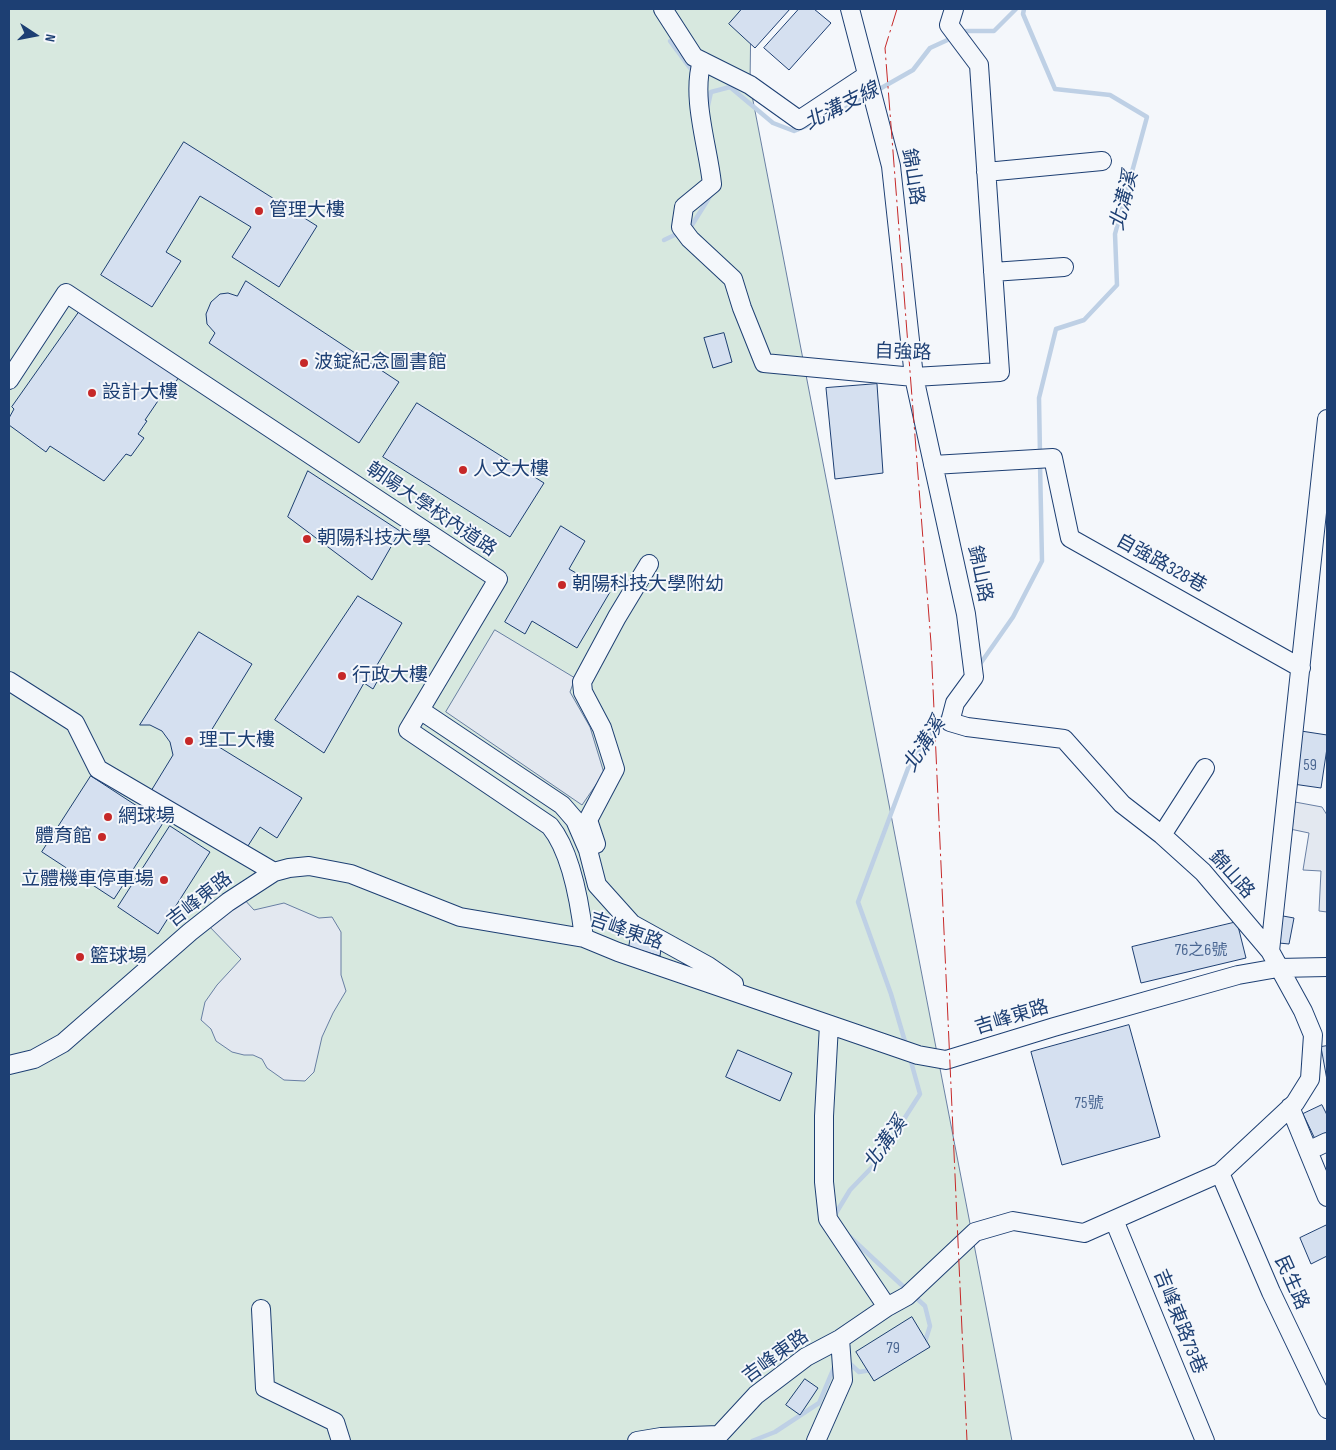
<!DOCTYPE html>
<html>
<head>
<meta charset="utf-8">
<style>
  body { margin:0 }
  #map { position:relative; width:1336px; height:1450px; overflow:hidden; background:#f4f7fb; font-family:"Sofia Sans Condensed",sans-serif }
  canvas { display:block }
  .frame { position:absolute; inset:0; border:10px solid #1d3f73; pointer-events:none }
  .north { position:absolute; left:10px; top:10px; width:50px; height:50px; -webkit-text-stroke:4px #f4f7fb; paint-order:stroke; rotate:101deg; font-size:14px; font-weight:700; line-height:20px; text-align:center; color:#1d3f73 }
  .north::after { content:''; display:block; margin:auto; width:18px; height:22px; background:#1d3f73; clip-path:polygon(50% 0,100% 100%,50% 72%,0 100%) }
</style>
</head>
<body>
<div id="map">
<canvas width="1336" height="1450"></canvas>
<div class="frame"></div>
<div class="north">N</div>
</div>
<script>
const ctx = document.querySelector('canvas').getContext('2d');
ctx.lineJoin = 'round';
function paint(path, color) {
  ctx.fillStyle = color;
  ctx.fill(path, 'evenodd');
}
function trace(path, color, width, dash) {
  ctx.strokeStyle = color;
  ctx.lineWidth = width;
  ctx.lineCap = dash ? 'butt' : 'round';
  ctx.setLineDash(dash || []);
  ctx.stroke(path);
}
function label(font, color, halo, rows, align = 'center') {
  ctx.font = font + ' "Sofia Sans Condensed","Noto Sans TC",sans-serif';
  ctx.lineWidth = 4;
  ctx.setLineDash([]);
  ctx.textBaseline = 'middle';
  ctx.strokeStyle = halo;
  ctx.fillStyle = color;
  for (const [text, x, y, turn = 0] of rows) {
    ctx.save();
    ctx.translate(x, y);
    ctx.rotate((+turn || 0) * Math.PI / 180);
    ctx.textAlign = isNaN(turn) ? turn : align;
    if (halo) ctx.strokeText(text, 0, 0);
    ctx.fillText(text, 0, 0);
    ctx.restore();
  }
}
const green = new Path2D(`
  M9,9H751L750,85L1012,1441H9Z`);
const parking = new Path2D(`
  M495,630L575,678L570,692L590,727L604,773L582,805L446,712Z
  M1295,802L1322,807L1327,815V912L1319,911L1321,871L1303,870L1309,833L1290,829Z
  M242,897L254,910L284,903L319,918L332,917L341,932V975L346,991L333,1013L322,1037L314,1072L305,1081L284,1080L267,1068L262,1059L253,1055H244L232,1052L216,1041L211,1029L201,1020L205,1002L217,985L241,959L205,922Z`);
const stream = new Path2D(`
  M1024,9L1023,14L1055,89L1110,95L1147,117L1115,234L1117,285L1084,320L1056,329L1039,398L1040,455
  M961,33L966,31H994L1016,9
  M670,41L690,68L697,70
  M876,91L913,70L930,48L954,37
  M707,110L711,92L730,87L773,123L794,131L834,115L869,95
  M688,228L692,225L712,193
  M664,240L679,233
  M978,667L1013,617L1042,561L1040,463
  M906,1045L891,994L858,902L910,763L946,712
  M833,1218L850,1190L876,1163L920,1094L910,1058
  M849,1236L907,1290
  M913,1295L925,1306L930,1326L924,1345
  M846,1360L859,1372L871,1370
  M752,1441L775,1432L819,1403L835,1365`);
const building = new Path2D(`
  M742,9H790L755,48L729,24Z
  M799,9H814L831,23L789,70L764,48Z
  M184,142L317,226L279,287L232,257L251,227L200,196L166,252L181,261L152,307L101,275Z
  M246,281L399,382L359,443L209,343L215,333L207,324L206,314L211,302L220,294L228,293L237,296Z
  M84,305L183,370L168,395L164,392L145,420L147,421L138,434L144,438L131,456L126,454L104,481L50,446L46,452L9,425V418L14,409L12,407Z
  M724,333L732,362L713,368L704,338Z
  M877,384L883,473L835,479L826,388Z
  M417,403L544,483L510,537L383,457Z
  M308,471L400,531L372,580L288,517Z
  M561,526L585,541L569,569L610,592L577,648L532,621L525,634L505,622Z
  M358,596L402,623L377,665L384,669L373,689L364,683L324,753L275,720Z
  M199,632L252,664L206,739L302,798L277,838L260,827L246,849L151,791L173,755L170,742L162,731L150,725H140Z
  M1301,731L1327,735V748L1321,788L1293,784Z
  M91,776L163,823L114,899L42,852Z
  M170,826L210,852L158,934L118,907Z
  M1283,916L1294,918L1289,944L1279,943Z
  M1237,922L1246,958L1141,983L1132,947Z
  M631,936L661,949L660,956L629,947Z
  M1129,1025L1160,1137L1062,1165L1031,1052Z
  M1327,1046V1080L1321,1047Z
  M738,1050L792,1073L780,1101L726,1077Z
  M1322,1105L1327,1115V1133L1315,1139L1303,1114Z
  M1327,1225V1256L1311,1264L1300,1238Z
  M912,1317L930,1347L874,1381L856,1352Z
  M805,1379L818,1388L800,1415L786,1405Z`);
const minor = new Path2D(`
  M663,9L694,57L750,85L799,120L867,75
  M702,61C691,98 708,146 712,184L684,207L681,227L690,239L733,279L742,308L764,363L914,377L1000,372L979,65L949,25L954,9
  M986,172L1102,161
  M993,272L1064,267
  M9,380L66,293L498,579L408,730L550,826C572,853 580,904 584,938
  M933,465L1053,458L1070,538L1301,668
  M9,681L75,723L98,769L274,872
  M420,710L562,805L575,820L588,850L597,885L632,924L708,966L734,984
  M1162,835L1205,768
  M596,844L588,820L615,769L602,728L583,692L582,682L617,617L649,564
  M1270,951L1327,419
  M829,1025L824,1116V1182L828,1219L887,1307
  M9,1065L34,1059L63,1043L190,932L228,902L274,872L289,868L309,866L351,874L460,917L584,938L618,952L918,1055L946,1060L1054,1027L1238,975L1278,968L1327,967
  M1290,1107L1327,1197
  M1308,1151L1327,1142
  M1220,1173L1271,1292L1327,1409
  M1114,1220L1205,1441
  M261,1309L265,1388L335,1422L341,1441
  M637,1441L661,1437L719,1435L756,1395L806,1357L840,1339L887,1307L907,1296L975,1232L1013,1221L1084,1233L1220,1173L1295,1103L1310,1079L1313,1035L1303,1011L1270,951L1203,872L1162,835L1122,804L1064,739L967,727L950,722L955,703L974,677L966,614L914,377L891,166L850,9
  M816,1441L843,1380L840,1339`);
const power = new Path2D(`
  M897,9L885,48L931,643L967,1441`);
const markers = [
  [259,211,5,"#c62828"],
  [304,363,5,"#c62828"],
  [92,393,5,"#c62828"],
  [463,470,5,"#c62828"],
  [307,539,5,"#c62828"],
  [562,585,5,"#c62828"],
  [342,676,5,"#c62828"],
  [189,741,5,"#c62828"],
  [108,817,5,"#c62828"],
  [102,837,5,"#c62828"],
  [164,880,5,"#c62828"],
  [80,957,5,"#c62828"]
];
const numberNames = [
  ["59",1310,766],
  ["76之6號",1201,951],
  ["75號",1089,1104],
  ["79",893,1349]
];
const streetNames = [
  ["錦山路",912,177,81],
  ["自強路",903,353,2],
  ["朝陽大學校內道路",431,510,34],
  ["自強路328巷",1161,564,29],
  ["錦山路",979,574,78],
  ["錦山路",1231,875,48],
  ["吉峰東路",200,900,-38],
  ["吉峰東路",626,932,19],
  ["吉峰東路",1012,1018,-17],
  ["民生路",1291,1283,66],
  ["吉峰東路73巷",1179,1322,68],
  ["吉峰東路",776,1357,-36]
];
const poiNames = [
  ["管理大樓",269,211],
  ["波錠紀念圖書館",314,363],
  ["設計大樓",102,393],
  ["人文大樓",473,470],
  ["朝陽科技大學",317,539],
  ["朝陽科技大學附幼",572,585],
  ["行政大樓",352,676],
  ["理工大樓",199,741],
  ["網球場",118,817],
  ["體育館",92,837,"right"],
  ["立體機車停車場",154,880,"right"],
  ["籃球場",90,957]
];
const waterNames = [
  ["北溝支線",842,107,-27],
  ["北溝溪",1125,201,-76],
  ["北溝溪",925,745,-58],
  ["北溝溪",886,1144,-55]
];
paint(green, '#d7e8df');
trace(green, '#687fa3', 1);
paint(parking, '#e3e8f0');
trace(parking, '#687fa3', 1);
trace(stream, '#bed0e5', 4.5);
paint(building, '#d5e0f0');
trace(building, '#1d3f73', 1);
trace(minor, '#1d3f73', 20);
trace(minor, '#f4f7fb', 18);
trace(power, '#c62828', 1, [18, 4, 2.5, 4]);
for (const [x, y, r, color] of markers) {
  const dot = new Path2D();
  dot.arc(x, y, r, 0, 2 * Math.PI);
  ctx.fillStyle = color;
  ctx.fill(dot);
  trace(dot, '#f4f7fb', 2);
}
label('16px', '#4b6792', null, numberNames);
label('19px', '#1d3f73', '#f4f7fb', streetNames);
label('19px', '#1d3f73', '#f4f7fb', poiNames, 'left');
label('italic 20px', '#1d3f73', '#f4f7fb', waterNames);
</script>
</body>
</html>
